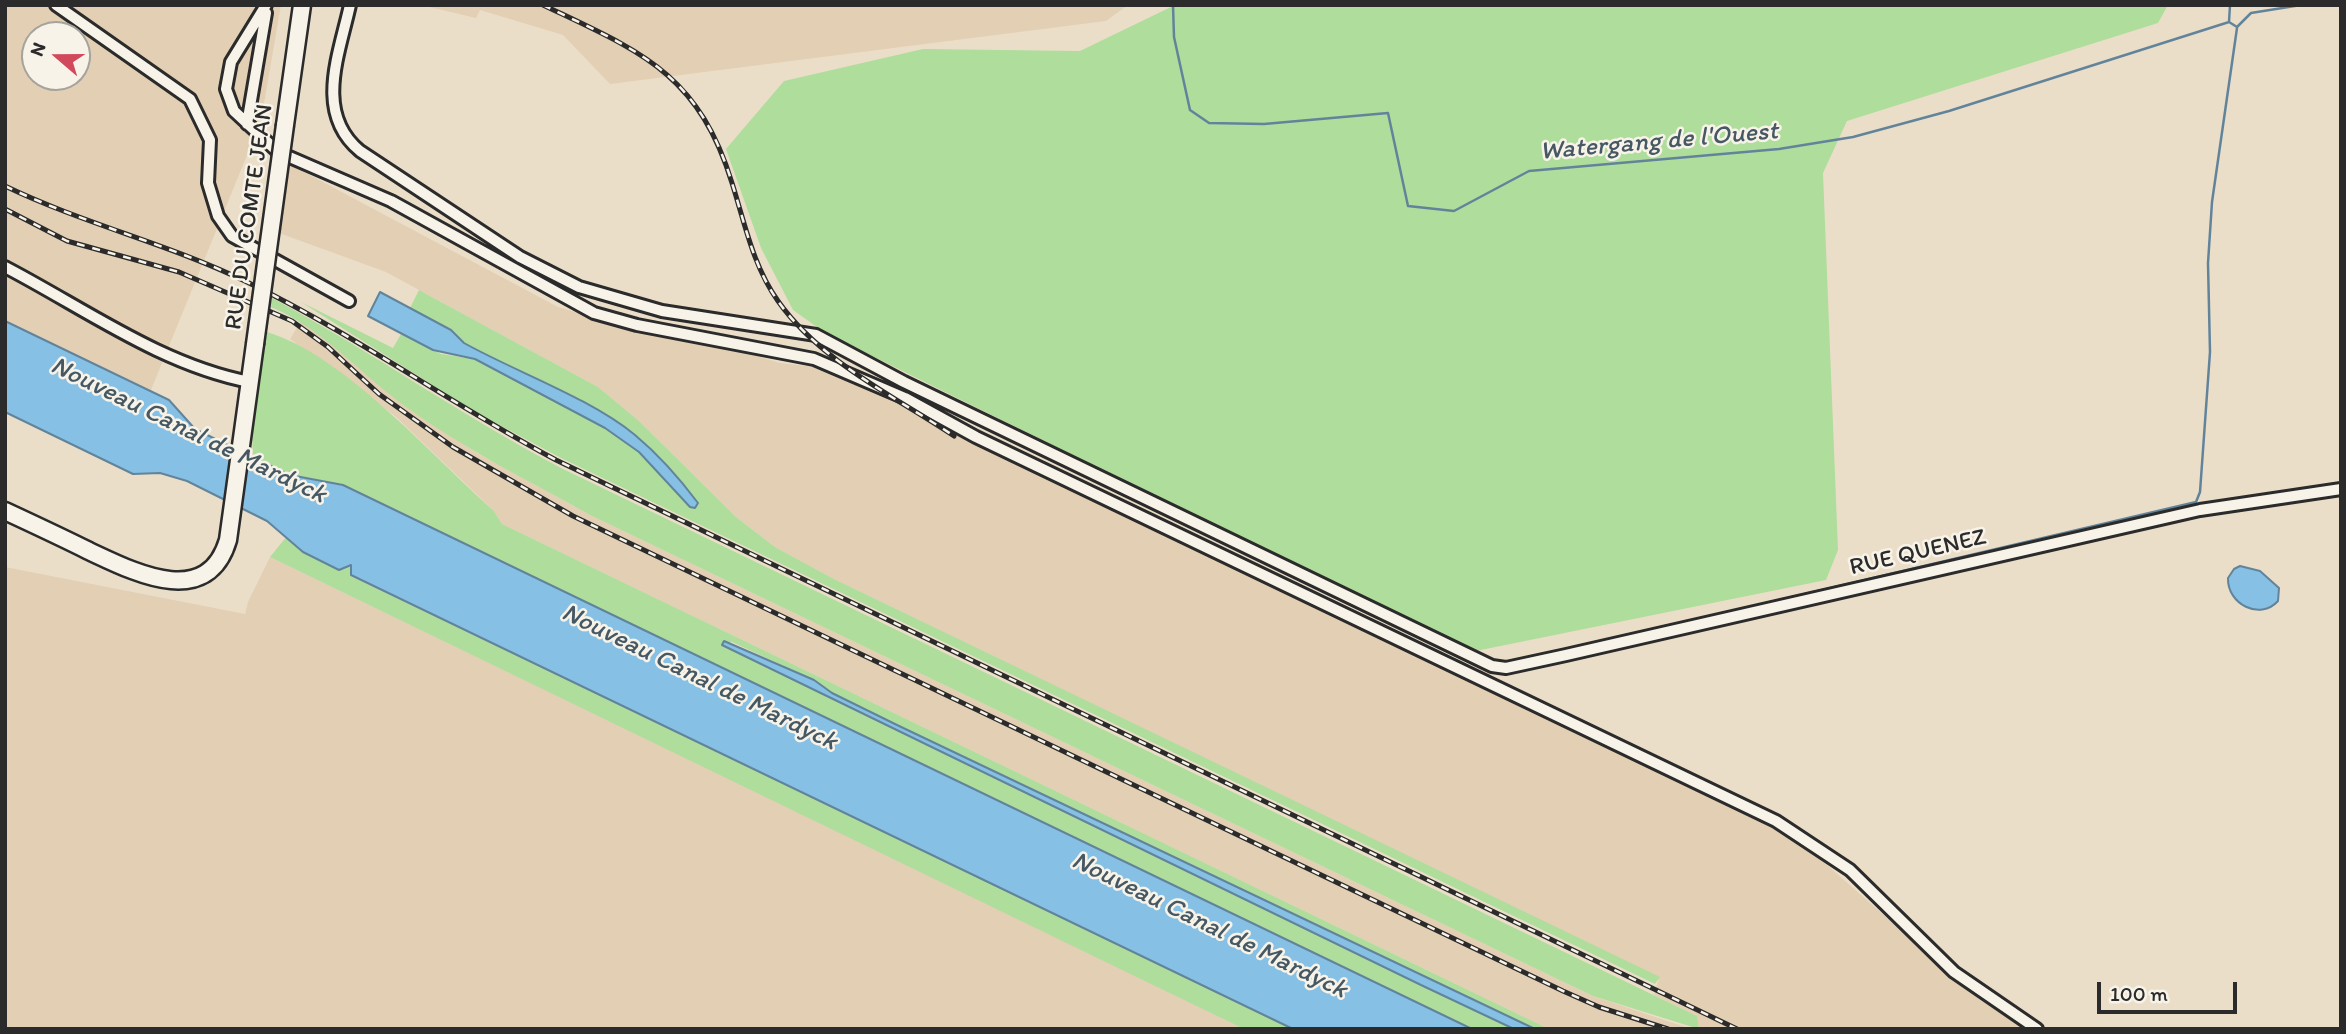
<!DOCTYPE html>
<html>
<head>
<meta charset="utf-8">
<style>
  body { margin:0 }
  #map { position:relative; width:2346px; height:1034px; overflow:hidden; background:#ebdec9; font-family:Itim,sans-serif }
  canvas { display:block }
  .frame { position:absolute; inset:0; border:7px solid #2b2b2b; pointer-events:none }
  .north { position:absolute; left:21px; top:21px; width:70px; height:70px; box-sizing:border-box; background:#f7f3e8; border:2px solid #a5a39c; border-radius:50%; rotate:290deg; font-size:19px; font-weight:700; line-height:28px; text-align:center; color:#2b2b2b }
  .north::after { content:''; display:block; margin:auto; width:24px; height:32px; background:#d1495b; clip-path:polygon(50% 0,100% 100%,50% 72%,0 100%) }
  .scale { position:absolute; left:2097px; top:982px; width:140px; height:32px; box-sizing:border-box; border:4px solid #2b2b2b; border-top:0; padding-left:9px; font-size:21px; line-height:24px; white-space:nowrap; color:#2b2b2b; -webkit-text-stroke:5px #f7f3e8; paint-order:stroke }
</style>
</head>
<body>
<div id="map">
<canvas width="2346" height="1034"></canvas>
<div class="frame"></div>
<div class="north">N</div>
<div class="scale">100 m</div>
</div>
<script>
const ctx = document.querySelector('canvas').getContext('2d');
ctx.lineJoin = 'round';
function paint(path, color) {
  ctx.fillStyle = color;
  ctx.fill(path, 'evenodd');
}
function trace(path, color, width, dash) {
  ctx.strokeStyle = color;
  ctx.lineWidth = width;
  ctx.lineCap = dash ? 'butt' : 'round';
  ctx.setLineDash(dash || []);
  ctx.stroke(path);
}
function label(font, color, halo, rows, align = 'center') {
  ctx.font = font + ' Itim,sans-serif';
  ctx.lineWidth = 5;
  ctx.setLineDash([]);
  ctx.textBaseline = 'middle';
  ctx.strokeStyle = halo;
  ctx.fillStyle = color;
  for (const [text, x, y, turn = 0] of rows) {
    ctx.save();
    ctx.translate(x, y);
    ctx.rotate((+turn || 0) * Math.PI / 180);
    ctx.textAlign = isNaN(turn) ? turn : align;
    if (halo) ctx.strokeText(text, 0, 0);
    ctx.fillText(text, 0, 0);
    ctx.restore();
  }
}
const built = new Path2D(`
  M5,5H281L261,121L151,390L5,321ZM35,35H77V77H35Z
  M421,5H1128L1106,21L610,84L563,35L480,10L476,18Z
  M289,164L558,307L648,333L730,348L780,363L825,368L1345,621L1744,810L1801,842L1955,978L1988,1004L2029,1029H1699L1697,1016L1654,995L1659,978L834,579L775,547L736,517L639,421L598,387L386,272L279,233Z
  M301,321L318,332L408,408L477,453L590,515L1593,996L1691,1029H1549L502,524L493,510L395,416L290,339Z
  M270,557L1100,958L1244,1029H5V567L245,614L248,602Z`);
const green = new Path2D(`
  M1175,5H2168L2158,23L1847,121L1823,173L1838,550L1826,580L1461,654L1328,591L1185,511L824,332L793,310L761,248L726,149L784,81L923,49L1080,51Z
  M419,290L598,387L639,421L736,517L775,547L834,579L1660,977L1655,984L561,458L477,413L301,302L393,348L401,334L441,354L474,359L605,428L639,452L690,507L698,503C641,428 563,392 481,352L463,343L451,329L410,308Z
  M272,298C371,351 462,416 561,468L1697,1016L1699,1029L1593,996L590,515C529,481 466,450 409,409C361,375 325,330 271,307Z
  M267,332C344,355 432,456 493,510L502,524L1549,1029H1535L1490,1008L897,725L832,693L814,680L732,642L723,644L1514,1029H1472L343,486L290,475L253,458L252,430Z
  M287,536L303,552L339,570L351,565V576L1293,1029H1244L270,557Z`);
const water = new Path2D(`
  M380,292L451,330L464,343C516,372 590,398 635,435C659,455 680,479 698,503L695,508L690,507L639,452L605,428L475,359L433,350L368,316Z
  M5,321L169,400L195,429L252,457L290,475L343,485L1472,1029H1293L351,575V565L339,570L303,552L267,521L187,481L160,473L133,474L5,412Z
  M2240,566L2260,571L2279,588L2278,601C2260,621 2227,604 2228,578L2234,569Z
  M724,641L814,680L832,693L897,725L1535,1029H1514L1421,985L722,645Z`);
const stream = new Path2D(`
  M1173,5L1174,37L1190,110L1209,123L1264,124L1388,113L1408,206L1454,211L1529,171L1779,149L1853,137L1949,111L2229,22L2237,27L2251,13L2301,5
  M2229,22L2230,5
  M1652,630L2196,502L2200,492L2210,352L2208,263L2212,202L2237,28`);
const minor = new Path2D(`
  M56,5L190,99L210,140L208,183L218,216L232,236L349,301
  M266,5L231,62L226,89L234,111L278,152L391,201L594,313L637,325L814,359L905,398L976,437L1776,821L1850,870L1954,972L2037,1029
  M350,5C339,55 314,113 360,151L520,257L579,287L662,311L816,335L904,382L1492,666L1506,668L1566,655L2200,510L2341,489
  M247,124L266,13
  M5,267C84,308 161,365 250,382`);
const secondary = new Path2D(`
  M285,125L302,5
  M5,511C33,524 61,537 89,551C132,571 207,611 228,540L255,344`);
const rail = new Path2D(`
  M543,5C639,51 698,72 732,183C745,224 753,266 778,301C820,361 894,396 954,436
  M5,186C84,224 169,244 247,282C354,334 451,404 556,460L1737,1029
  M5,209L67,241L179,272L292,321L328,347L379,394L453,447L573,516L1563,991L1599,1007L1668,1029`);
const secondaryBridge = new Path2D(`
  M255,344L285,125`);
const streetNames = [
  ["RUE DU COMTE JEAN",250,217,-82],
  ["RUE QUENEZ",1918,553,-13]
];
const waterNames = [
  ["Watergang de l'Ouest",1659,142,-5],
  ["Nouveau Canal de Mardyck",188,431,26],
  ["Nouveau Canal de Mardyck",699,678,26],
  ["Nouveau Canal de Mardyck",1209,926,26]
];
paint(built, '#e3cfb4');
paint(green, '#afdd9c');
paint(water, '#86c0e5');
trace(water, '#62849b', 2);
trace(stream, '#62849b', 2.5);
trace(minor, '#2b2b2b', 16);
trace(secondary, '#2b2b2b', 21);
trace(minor, '#f7f3e8', 10);
trace(secondary, '#f7f3e8', 16);
trace(rail, '#2b2b2b', 5);
trace(rail, '#f7f3e8', 2.5, [8]);
trace(secondaryBridge, '#2b2b2b', 21, []);
trace(secondaryBridge, '#f7f3e8', 16);
label('24px', '#2b2b2b', '#f7f3e8', streetNames);
label('italic 26px', '#465863', '#f7f3e8', waterNames);
</script>
</body>
</html>
